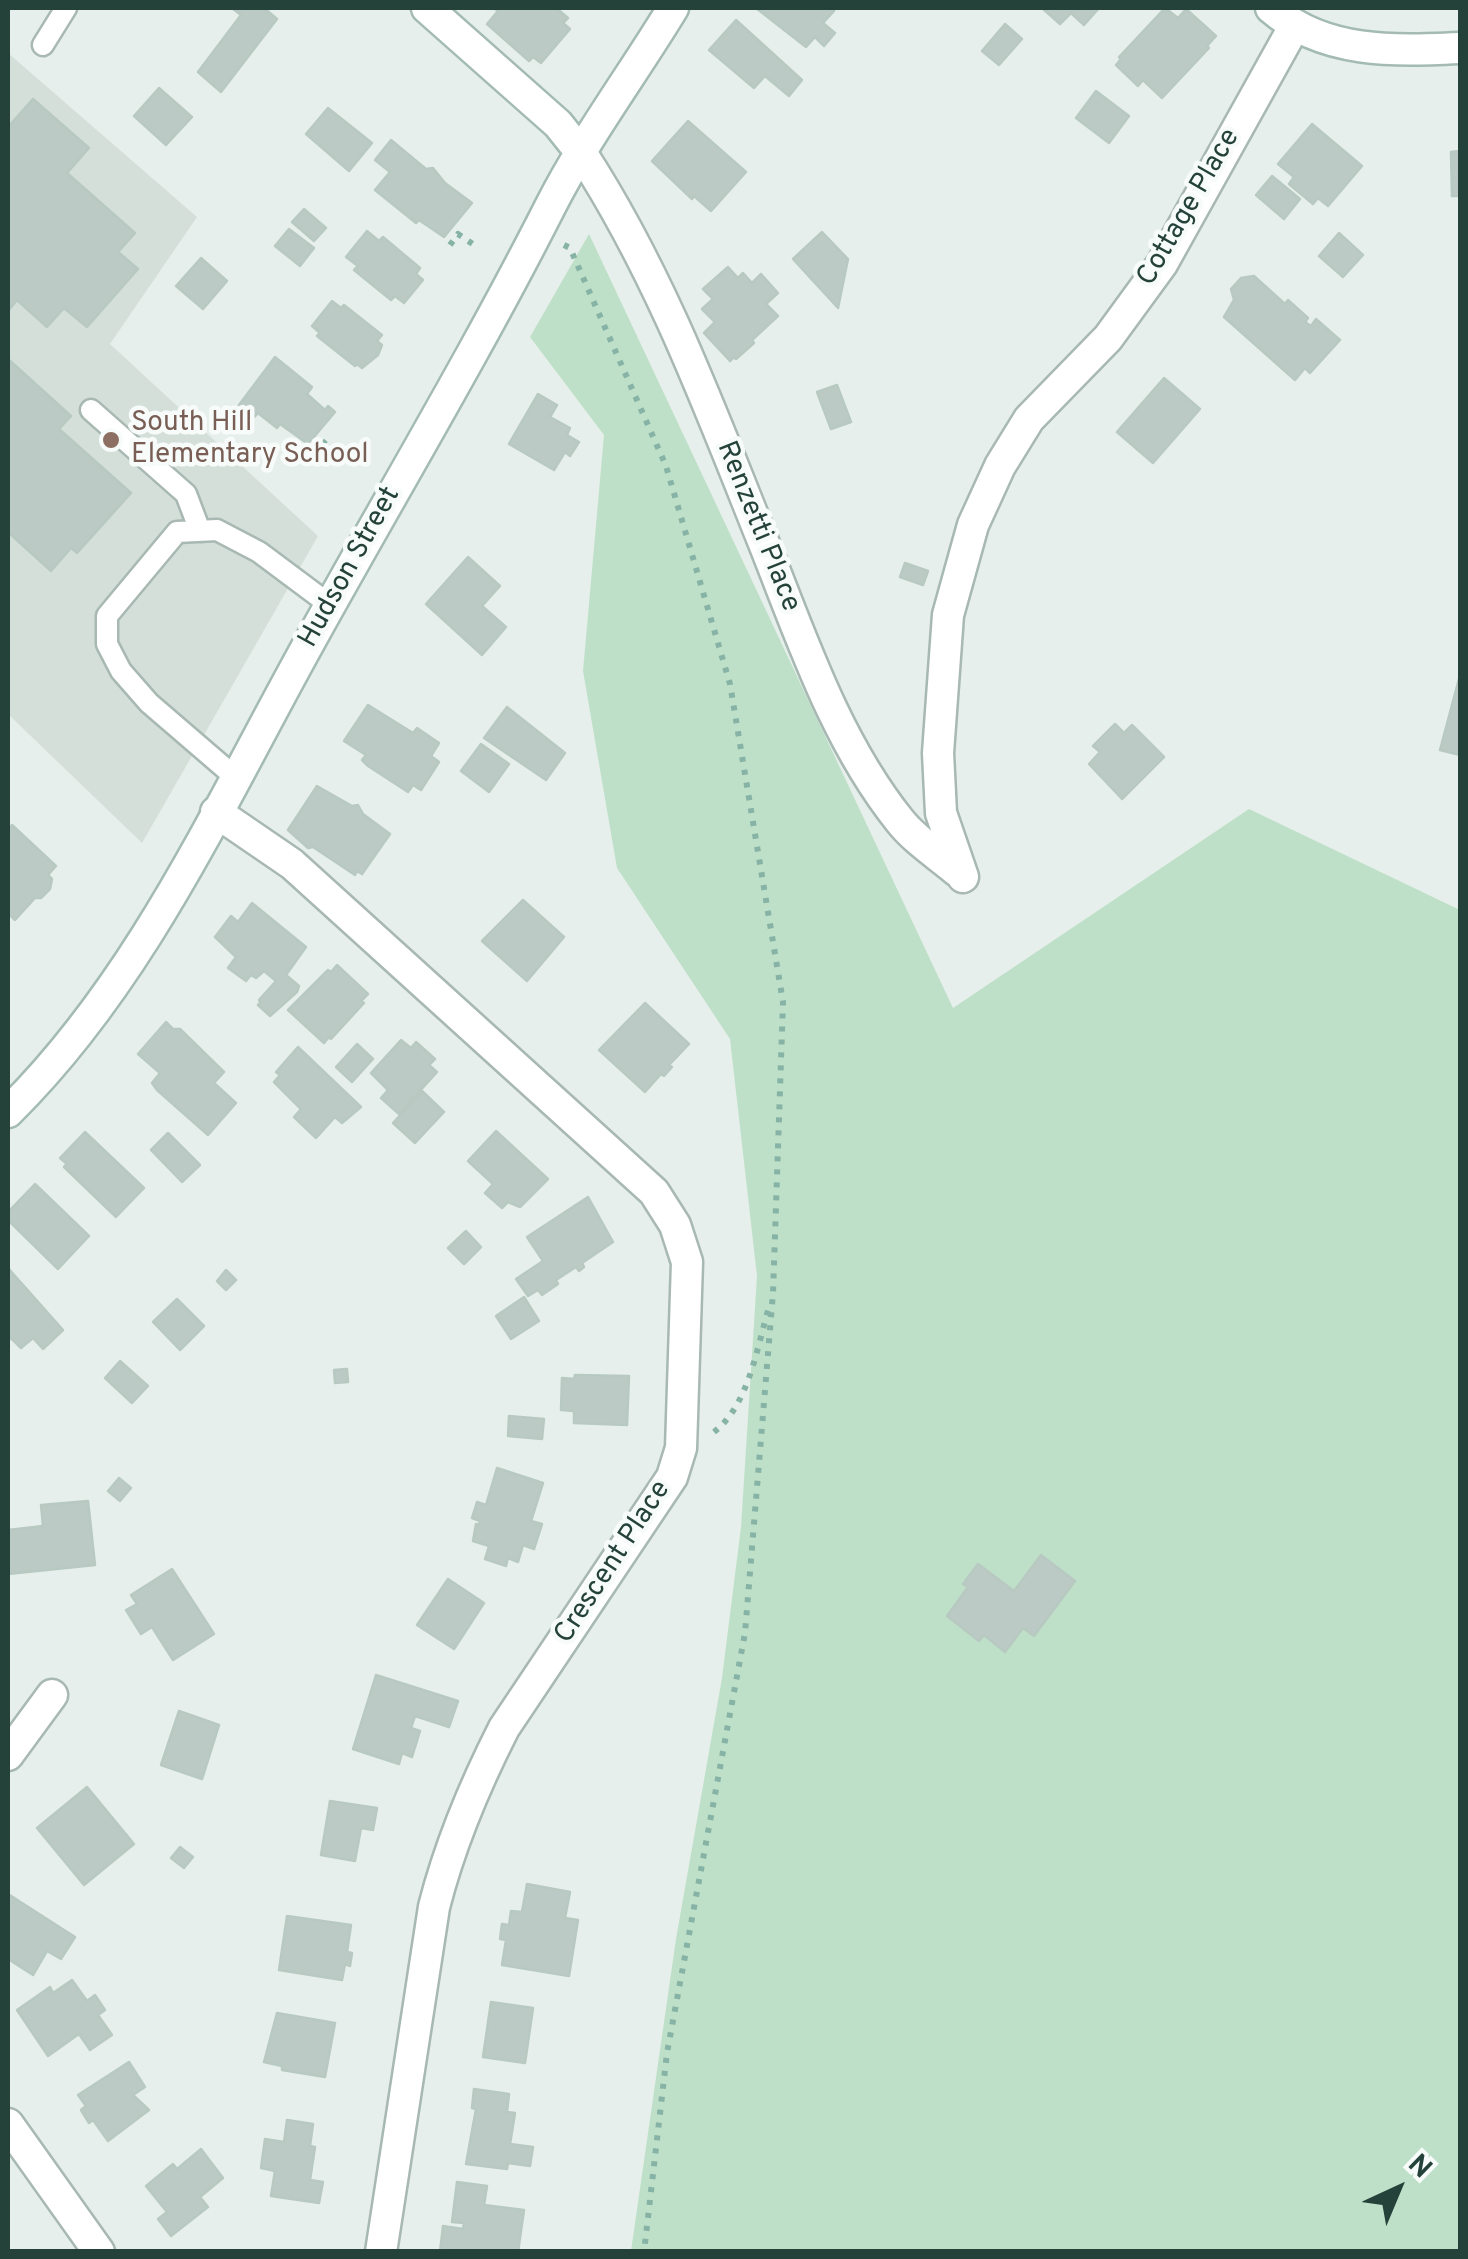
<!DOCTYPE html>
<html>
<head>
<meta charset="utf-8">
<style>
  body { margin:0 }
  #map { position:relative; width:1468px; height:2259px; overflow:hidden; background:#e6efeb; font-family:Overpass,sans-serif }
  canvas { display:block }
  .frame { position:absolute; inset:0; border:10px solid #24423a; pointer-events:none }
  .north { position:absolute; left:1348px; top:2139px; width:100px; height:100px; -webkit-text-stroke:8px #f7fbf9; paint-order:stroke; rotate:44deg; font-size:28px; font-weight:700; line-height:40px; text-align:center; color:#24423a }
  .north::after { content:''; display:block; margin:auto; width:35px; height:45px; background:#24423a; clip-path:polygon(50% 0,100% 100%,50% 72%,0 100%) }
</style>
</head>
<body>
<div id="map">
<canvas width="1468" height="2259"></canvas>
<div class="frame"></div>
<div class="north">N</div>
</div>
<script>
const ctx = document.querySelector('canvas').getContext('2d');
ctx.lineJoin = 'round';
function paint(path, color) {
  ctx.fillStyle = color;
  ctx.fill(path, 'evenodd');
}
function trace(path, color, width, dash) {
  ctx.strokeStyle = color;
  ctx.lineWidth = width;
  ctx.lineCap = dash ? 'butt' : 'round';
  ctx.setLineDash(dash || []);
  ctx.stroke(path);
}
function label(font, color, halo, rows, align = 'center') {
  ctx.font = font + ' Overpass,sans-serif';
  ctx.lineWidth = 9;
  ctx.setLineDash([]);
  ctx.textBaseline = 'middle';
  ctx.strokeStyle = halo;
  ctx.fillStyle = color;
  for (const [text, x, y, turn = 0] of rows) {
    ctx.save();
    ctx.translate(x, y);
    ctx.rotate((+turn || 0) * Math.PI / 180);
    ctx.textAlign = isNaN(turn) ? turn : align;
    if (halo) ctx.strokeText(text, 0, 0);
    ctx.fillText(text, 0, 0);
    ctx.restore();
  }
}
const built = new Path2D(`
  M8,53L197,217L110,344L318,536L142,843L8,714Z`);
const green = new Path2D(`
  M589,234L953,1008L1249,809L1460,910V2251H631L676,1939L722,1678L741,1527L757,1276L730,1039L617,868L583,671L604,435L530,337Z`);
const building = new Path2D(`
  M232,8H264L277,19L221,92L198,72L241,15Z
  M493,8H556L568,18L563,23L570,29L541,63L533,57L529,61L487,24L498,11Z
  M756,8H831L834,11L823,23L835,33L824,46L815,37L806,47Z
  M1042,8H1099L1084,25L1071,13L1060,24Z
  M1165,8L1178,18L1186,9L1216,36L1207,46L1209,48L1162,98L1143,80L1138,86L1116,65L1121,59L1119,57Z
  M736,20L802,80L789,96L765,76L754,88L709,50Z
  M1005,24L1022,39L999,65L982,51Z
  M159,88L192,117L166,145L134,116Z
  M1096,91L1129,116L1109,143L1076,118Z
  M33,99L89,148L67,173L135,233L118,252L138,269L87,327L64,308L47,327L17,300L8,311V127Z
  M328,108L372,143L349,171L306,134Z
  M688,121L746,172L711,211L694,196L692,199L652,161Z
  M1312,124L1362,166L1328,206L1318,198L1313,204L1289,184L1294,177L1278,164Z
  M391,140L426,169L433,168L445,183L472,203L444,237L419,220L416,223L375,190L390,172L375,160Z
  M1460,151V196H1452L1451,152Z
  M1272,176L1300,199L1284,219L1256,195Z
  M304,209L326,228L314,241L292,222Z
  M289,229L314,248L300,266L275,246Z
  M367,231L379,241L383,237L420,268L416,274L423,280L404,303L395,296L391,300L354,270L358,266L346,257Z
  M822,232L848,259L838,308L793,259Z
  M1339,233L1363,255L1343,277L1319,256Z
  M201,258L227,281L203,309L176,286Z
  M728,267L738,278L743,273L752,283L761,274L778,293L766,304L778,316L752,340L754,343L736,359L734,357L730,361L704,333L715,322L702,309L713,299L703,289Z
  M1254,276L1285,304L1288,300L1308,318L1305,322L1311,326L1316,319L1340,340L1310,373L1305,368L1295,380L1224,317L1234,300L1231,289L1241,278Z
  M332,301L341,308L344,305L382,335L377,341L382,345L378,355L362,368L357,364L355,366L317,336L320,333L312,326Z
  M275,357L312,387L307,394L325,410L328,406L335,412L308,444L280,424L277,428L258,413L254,417L239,405Z
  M8,359L71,416L59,429L131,493L77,553L71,548L51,571L8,532Z
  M1164,378L1200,409L1153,463L1117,432Z
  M837,385L851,422L831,429L817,392Z
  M538,394L557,405L550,417L570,428L567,435L579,442L570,456L565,452L554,470L509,444Z
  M468,557L500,586L482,606L506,627L482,655L426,604Z
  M905,563L928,571L923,585L900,577Z
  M1460,675V755L1440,750Z
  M368,705L413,733L417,728L439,743L431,756L439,762L421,790L413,785L408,792L368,766L362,760L366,755L344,741Z
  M507,707L565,753L546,780L484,738Z
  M1115,724L1124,733L1132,725L1164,757L1122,799L1089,764L1100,752L1093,746Z
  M481,744L509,764L489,792L461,771Z
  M317,786L352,806L358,805L363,814L390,834L362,874L357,871L355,875L313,847L308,848L288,830Z
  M12,825L56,866L48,875L52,879L50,889L41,898H35L15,920L8,913V830Z
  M523,900L564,937L527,981L482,941Z
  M252,903L306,947L286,975L299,986L297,992L270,1016L258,1005L261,1002L259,1000L276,981L264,971L256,978L251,975L246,981L228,968L236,957L215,937L231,916L238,922Z
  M337,965L368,994L361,1001L364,1003L331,1039L329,1037L324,1043L288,1010L328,970L331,972Z
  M645,1003L689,1044L669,1065L672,1067L664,1076L661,1074L645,1092L599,1050Z
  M166,1022L173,1029H180L224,1072L214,1083L236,1103L208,1135L157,1090L152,1083L160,1073L138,1054Z
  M401,1040L411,1048L416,1042L435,1059L429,1065L437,1072L399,1114L381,1098L388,1090L371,1073Z
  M357,1044L373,1059L352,1082L336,1067Z
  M298,1047L361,1107L342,1123L335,1117L316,1138L294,1117L301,1109L274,1082L280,1075L276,1072Z
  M422,1091L444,1112L415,1143L393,1123Z
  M496,1131L548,1179L520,1207L508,1202L502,1208L485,1193L493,1184L468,1161Z
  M85,1132L144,1188L116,1217L64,1167L67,1164L60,1158Z
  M168,1133L200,1165L182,1182L151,1150Z
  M35,1184L89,1236L58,1269L8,1220V1212Z
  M588,1197L613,1242L582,1263L584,1267L579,1271L576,1267L556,1280L558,1284L542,1295L538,1290L528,1296L516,1279L543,1261L527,1237Z
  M466,1231L481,1247L464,1264L448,1248Z
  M8,1268L63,1330L43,1349L33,1338L21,1348L11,1338L8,1341Z
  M226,1270L236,1280L226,1290L217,1281Z
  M524,1297L539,1321L511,1339L496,1316Z
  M177,1299L204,1326L180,1350L153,1322Z
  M120,1361L148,1386L132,1403L105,1378Z
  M347,1369L348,1382L335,1383L334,1370Z
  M575,1375L629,1376L627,1425L574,1423V1411L561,1410L562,1378L574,1379Z
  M509,1416L544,1419L542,1439L508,1436Z
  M497,1468L543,1483L531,1521L542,1524L534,1549L523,1545L518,1562L508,1558L506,1566L485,1559L489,1546L473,1541L476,1524L479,1525L480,1521L472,1518L477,1502L486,1505Z
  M119,1478L131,1488L120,1501L108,1491Z
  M88,1501L95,1565L8,1574V1530L43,1526L41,1505Z
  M1041,1555L1075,1581L1034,1636L1023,1628L1005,1652L984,1635L979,1641L947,1616L968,1587L963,1584L978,1564L1014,1591Z
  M172,1569L214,1634L173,1660L152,1627L141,1634L126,1610L137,1604L131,1595Z
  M448,1579L484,1603L454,1649L417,1625Z
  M376,1675L458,1701L449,1727L415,1716L411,1728L420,1731L412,1757L402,1753L399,1764L353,1749Z
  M179,1711L219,1725L202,1779L161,1765Z
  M87,1787L134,1844L84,1885L37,1828Z
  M330,1801L377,1808L373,1830L361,1828L355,1861L321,1855Z
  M180,1847L193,1857L184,1868L171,1858Z
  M527,1884L570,1892L565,1918L578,1920L569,1976L502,1965L506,1940L500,1939L502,1924L509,1925L511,1911L522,1912Z
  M8,1894L75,1937L61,1959L47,1951L33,1975L8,1959Z
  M287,1916L351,1925L347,1952L352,1953L350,1966L345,1964L342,1980L279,1970Z
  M72,1980L87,2001L95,1995L105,2010L98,2015L112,2035L90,2050L79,2034L48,2056L17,2010L50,1987L53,1993Z
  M491,2002L533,2008L525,2063L483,2057Z
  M277,2013L335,2023L325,2077L282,2070V2066L264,2062Z
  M129,2062L145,2087L133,2095L149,2110L108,2141L93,2120L89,2123L81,2110L86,2106L78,2095Z
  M474,2089L509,2094L507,2112L515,2113L510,2144L533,2147L530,2166L508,2163L507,2169L466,2164L476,2109L472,2108Z
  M287,2120L313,2124L310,2146L315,2147L310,2180L323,2182L319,2203L271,2196L275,2171L261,2168L265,2139L284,2142Z
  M201,2149L223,2178L200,2197L208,2207L171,2236L158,2219L167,2212L146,2186L173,2164L177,2169Z
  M457,2182L487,2186L484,2205L524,2210L518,2252H440L443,2226L463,2229L464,2223L452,2222Z`);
const path = new Path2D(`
  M450,245L458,234L477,247
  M564,245L570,248L666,466L730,684L783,1002L773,1293L745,1633L667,2053L644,2252
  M322,441L348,463
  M714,1432C750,1404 757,1345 770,1304`);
const lane = new Path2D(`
  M43,45L66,8
  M91,410L186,494L200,531
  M235,777L149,703L121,671L107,644V616L177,532L217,530L259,552L330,605`);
const street = new Path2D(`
  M582,154C660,274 710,409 763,541C801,636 835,740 900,821C915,840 938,855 957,871
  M216,812L292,864L654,1192L675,1225L687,1262L681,1448L672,1477L504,1728C475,1785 450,1844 434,1907L381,2252
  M963,877L941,813L938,753L948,615L973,525L1000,466L1029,419L1108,338L1162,264L1295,25
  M8,1755L52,1695
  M8,2124L99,2252`);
const secondary = new Path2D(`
  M427,8L558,124L582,154
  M1271,8C1324,54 1394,51 1460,48
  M8,1112C141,981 219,805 309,643C389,498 475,355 550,207C585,138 633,74 673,8`);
const markers = [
  [111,440,10,"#8d6e63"]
];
const streetNames = [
  ["Cottage Place",1190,208,-60],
  ["Renzetti Place",757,527,68],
  ["Hudson Street",351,568,-61],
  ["Crescent Place",614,1563,-57]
];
const educationNames = [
  ["South Hill",131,424],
  ["Elementary School",131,456]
];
paint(built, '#d4dfda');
paint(green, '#bfe0c8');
paint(building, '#bbcac4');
trace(building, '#b8c9c2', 2.5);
trace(lane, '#a8b8b2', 25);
trace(street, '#a8b8b2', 35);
trace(secondary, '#a4bbb3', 35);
trace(path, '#86b3a5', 6, [5, 8]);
trace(lane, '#fff', 20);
trace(street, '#fff', 30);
trace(secondary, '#fff', 30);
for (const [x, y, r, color] of markers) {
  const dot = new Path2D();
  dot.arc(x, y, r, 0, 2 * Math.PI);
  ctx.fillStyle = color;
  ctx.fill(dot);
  trace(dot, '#f7fbf9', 4);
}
label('28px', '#24423a', '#f7fbf9', streetNames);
label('28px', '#785e54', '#f7fbf9', educationNames, 'left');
</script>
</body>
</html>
